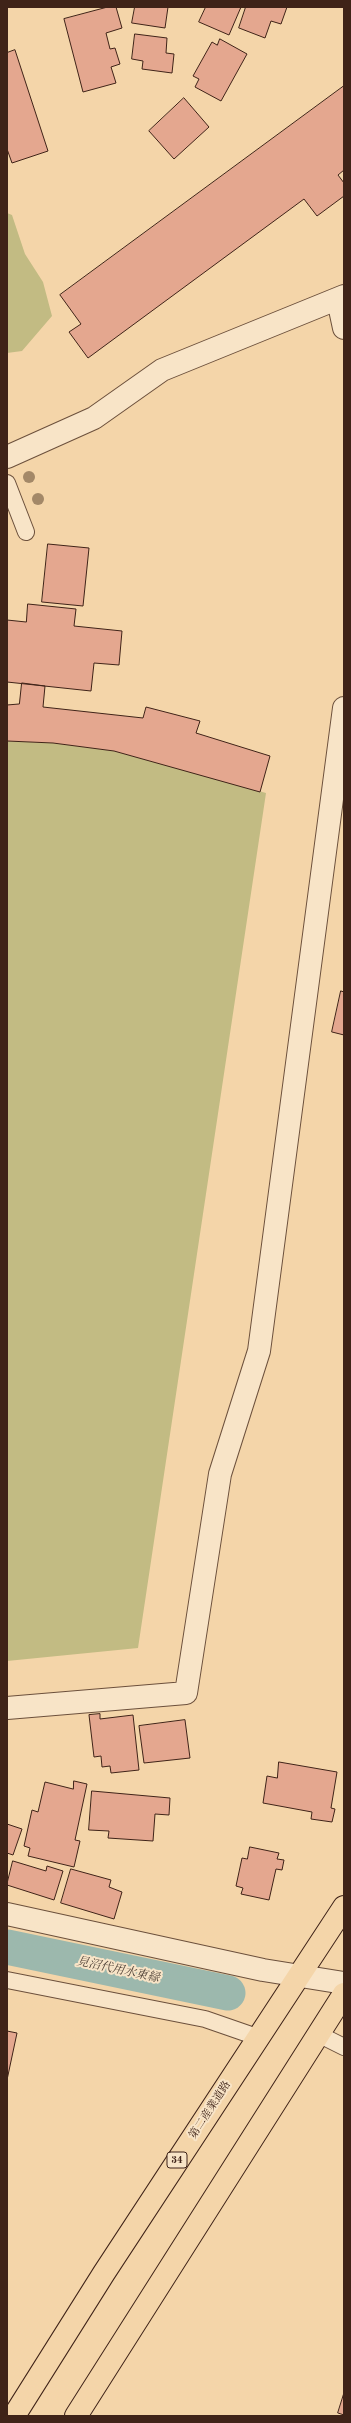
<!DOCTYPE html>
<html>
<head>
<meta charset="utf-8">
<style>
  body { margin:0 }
  #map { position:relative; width:351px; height:2423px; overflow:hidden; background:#f4d5a9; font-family:"Old Standard TT",serif }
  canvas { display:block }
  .frame { position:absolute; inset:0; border:8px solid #3f2318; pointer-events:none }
</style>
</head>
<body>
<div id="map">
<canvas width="351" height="2423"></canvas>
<div class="frame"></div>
</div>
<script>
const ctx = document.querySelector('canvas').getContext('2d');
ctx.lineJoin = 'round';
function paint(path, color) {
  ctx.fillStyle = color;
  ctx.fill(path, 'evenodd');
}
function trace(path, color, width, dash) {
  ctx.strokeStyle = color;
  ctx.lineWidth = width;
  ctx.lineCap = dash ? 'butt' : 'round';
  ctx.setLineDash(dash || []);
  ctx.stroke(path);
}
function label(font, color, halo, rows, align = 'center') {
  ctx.font = font + ' "Old Standard TT","Noto Serif JP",serif';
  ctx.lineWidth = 4;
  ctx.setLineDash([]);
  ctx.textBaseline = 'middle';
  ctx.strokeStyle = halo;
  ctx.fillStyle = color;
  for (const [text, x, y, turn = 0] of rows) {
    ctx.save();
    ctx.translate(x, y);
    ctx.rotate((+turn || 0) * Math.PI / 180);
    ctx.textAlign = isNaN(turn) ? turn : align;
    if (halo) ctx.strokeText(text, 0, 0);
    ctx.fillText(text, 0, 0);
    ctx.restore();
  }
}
const green = new Path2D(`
  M7,213L12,215L25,254L43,282L52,316L22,351L7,353Z
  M7,741L53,743L114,751L266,793L138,1648L7,1661Z`);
const canal = new Path2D(`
  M7,1947L228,1993`);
const building = new Path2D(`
  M108,7H116L122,28L106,33L110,49L115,48L120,64L111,67L116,83L83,92L64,19Z
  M135,7H168L165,28L132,23Z
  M206,7H241L229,35L199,22Z
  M246,7H287L281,24L271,21L265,38L239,28Z
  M135,34L167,38L166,53L174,54L172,73L142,69L143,61L132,59Z
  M220,39L247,54L221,101L195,87L199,79L193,76L212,42L217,45Z
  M15,50L48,151L12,163L7,149V53Z
  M344,86V170L338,175L344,183V196L317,216L304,199L88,358L69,332L81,324L60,295Z
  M184,98L209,127L174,159L149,131Z
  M48,544L89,548L83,606L42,602Z
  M28,604L76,609L74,626L122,631L119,665L94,663L91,691L7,682V620L26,622Z
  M22,683L45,686L43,707L143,718L146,707L200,721L196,733L270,756L260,792L114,751L53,743L7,741V705L19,704Z
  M341,991L344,992V1035L332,1032Z
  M100,1714V1719L133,1715L139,1770L111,1773L110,1766L102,1767L101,1756L94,1757L89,1715Z
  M185,1720L190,1758L144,1763L139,1726Z
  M279,1762L337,1772L331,1808L335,1809L332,1822L311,1819L312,1812L263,1803L267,1776L277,1778Z
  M74,1781L87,1784L75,1840L80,1841L74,1867L28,1856L30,1848L24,1846L32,1810L38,1812L45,1782L73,1789Z
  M92,1791L170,1798L169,1815L155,1814L153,1841L108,1838L109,1831L89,1830Z
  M7,1824L22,1829L13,1855L7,1853Z
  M250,1847L279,1853L277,1859L284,1860L282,1870L276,1869L269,1900L241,1894L243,1888L236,1886L242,1858L247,1859Z
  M13,1861L46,1871L47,1866L63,1871L54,1900L7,1885Z
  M71,1869L111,1880L109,1887L122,1892L114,1919L61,1903Z
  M7,2031L17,2033L7,2080Z
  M344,2393V2415L338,2413Z`);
const lane = new Path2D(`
  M7,483L26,532
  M7,1980L205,2019L257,2037
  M318,2034L344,2047`);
const street = new Path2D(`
  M338,300L344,328
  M7,457L94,418L162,370L344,296
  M7,1708L186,1693L220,1474L259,1351L344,708
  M7,1914L263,1970L344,1983`);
const primary = new Path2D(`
  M14,2416L104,2273L344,1907
  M76,2416L344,1994`);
const trees = [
  [29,477],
  [38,499]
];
const shields = [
  [177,2160,20]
];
const shieldNames = [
  ["34",177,2160]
];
const streetNames = [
  ["第二産業道路",210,2110,-57]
];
const waterNames = [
  ["見沼代用水東縁",118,1970,12]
];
paint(green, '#c2bb83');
trace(canal, '#9cb8ad', 35);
paint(building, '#e4a78f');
trace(building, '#3f2318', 1);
trace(lane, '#6c503c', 18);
trace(street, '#6c503c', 24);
trace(primary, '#3f2318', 24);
trace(lane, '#f8e4c7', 16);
trace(street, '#f8e4c7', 22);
trace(primary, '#f4d5a9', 22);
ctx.fillStyle = '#a38868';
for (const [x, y] of trees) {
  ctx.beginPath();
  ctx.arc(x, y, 6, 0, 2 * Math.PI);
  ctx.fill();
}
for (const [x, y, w] of shields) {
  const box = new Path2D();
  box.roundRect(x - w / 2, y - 8, w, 16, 3);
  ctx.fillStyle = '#f8e4c7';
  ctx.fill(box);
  trace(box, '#3f2318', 1);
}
label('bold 10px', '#3f2318', null, shieldNames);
label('11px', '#3f2318', '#f8e4c7', streetNames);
label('italic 12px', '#56483d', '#f8e4c7', waterNames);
</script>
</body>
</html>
